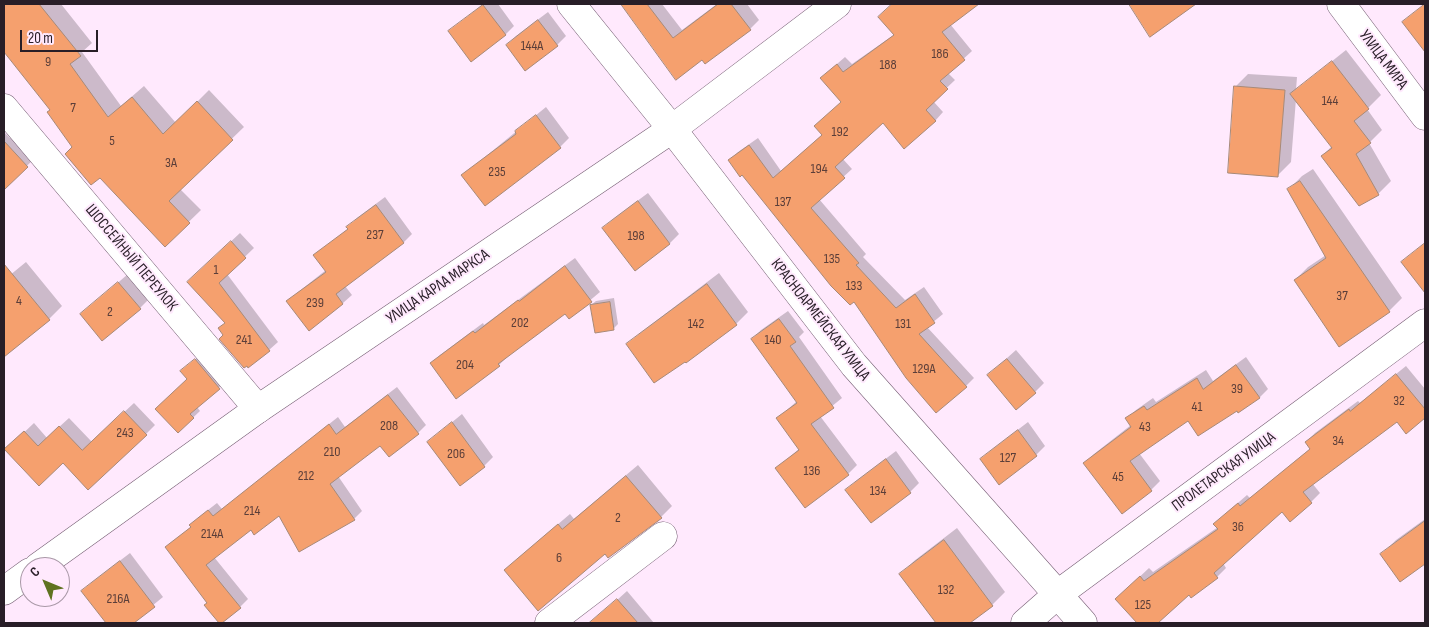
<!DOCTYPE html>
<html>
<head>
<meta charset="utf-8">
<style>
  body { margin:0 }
  #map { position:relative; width:1429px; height:627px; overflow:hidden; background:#ffe9fd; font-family:"Sofia Sans Condensed",sans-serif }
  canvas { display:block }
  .frame { position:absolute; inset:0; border:5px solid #281e27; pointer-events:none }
  .north { position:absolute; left:20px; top:557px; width:50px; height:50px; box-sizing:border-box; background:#ffe9fd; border:1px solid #a998a7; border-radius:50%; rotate:315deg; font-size:14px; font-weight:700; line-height:20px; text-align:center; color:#281e27 }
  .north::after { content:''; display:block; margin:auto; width:18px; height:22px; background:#5f7220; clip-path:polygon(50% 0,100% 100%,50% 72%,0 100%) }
  .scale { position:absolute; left:20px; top:30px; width:78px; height:22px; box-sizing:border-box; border:2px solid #281e27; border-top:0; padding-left:6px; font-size:15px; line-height:18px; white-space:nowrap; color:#281e27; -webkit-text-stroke:4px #ffe9fd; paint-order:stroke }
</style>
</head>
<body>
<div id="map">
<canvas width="1429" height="627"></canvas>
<div class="frame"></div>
<div class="north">С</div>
<div class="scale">20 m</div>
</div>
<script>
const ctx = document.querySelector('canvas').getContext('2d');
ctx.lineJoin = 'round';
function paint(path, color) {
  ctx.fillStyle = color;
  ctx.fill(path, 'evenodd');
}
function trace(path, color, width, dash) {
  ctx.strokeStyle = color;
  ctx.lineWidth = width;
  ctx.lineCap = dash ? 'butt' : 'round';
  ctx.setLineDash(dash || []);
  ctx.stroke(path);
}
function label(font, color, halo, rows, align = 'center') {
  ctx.font = font + ' "Sofia Sans Condensed",sans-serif';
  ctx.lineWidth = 4;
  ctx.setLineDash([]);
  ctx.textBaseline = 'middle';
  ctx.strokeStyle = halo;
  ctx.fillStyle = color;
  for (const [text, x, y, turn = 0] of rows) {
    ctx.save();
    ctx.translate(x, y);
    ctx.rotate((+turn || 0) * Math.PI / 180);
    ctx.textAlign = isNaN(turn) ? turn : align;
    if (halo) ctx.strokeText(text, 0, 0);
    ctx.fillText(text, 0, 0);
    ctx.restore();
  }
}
const shadow = new Path2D(`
  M4,4H61L92,43L82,52L121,106L144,86L176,123L209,90L244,127L180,189L201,210L165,245L73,146L51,110L4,50Z
  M483,4H498L514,26L506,34L450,31Z
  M621,4H662L682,30L717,4H747L759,20L750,29L706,63L702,58L677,78Z
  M894,4H974L950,24L972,51L948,73L955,80L933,101L943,112L935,121H883L842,158L852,169L819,199L866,254L863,257L905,300L924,287L943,314L927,327L974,378L966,386L854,300L809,254L730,160L738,152L758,138L781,171L823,134L842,102L830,70L845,57L852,64L895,34L880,17Z
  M1130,4H1186L1188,6L1150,35Z
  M1425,4V50L1403,22Z
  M548,12L566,36L557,45H507L516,36Z
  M1346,50L1381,95L1367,109L1382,130L1369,143L1391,181L1378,194L1322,156L1332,146L1296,99L1291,162L1278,175L1235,87L1248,74L1297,77L1296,90Z
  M546,107L569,138L560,147L463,175Z
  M4,132L10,138L14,134L36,157L4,188Z
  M1313,169L1402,298L1389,311L1295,280L1308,267L1326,255L1289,189L1302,176Z
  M648,193L679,234L670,243L635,269L604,228L613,219Z
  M385,197L412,234L404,242L345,286L352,295L343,303L288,302L297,293L326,270L315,255L349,228L357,218Z
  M240,233L254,248L227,274L278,342L269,350L225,335L226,323L197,273Z
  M1425,243V291L1403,262Z
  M575,258L600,292L570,317L566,312L508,356L499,365L431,364L440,355L483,323L484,325Z
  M26,262L62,306L49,319L7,353L4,349V280Z
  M719,273L748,312L736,324L628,345L640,333Z
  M128,274L149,299L140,308L91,306Z
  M614,298L618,324L613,329L591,305L596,301Z
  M788,311L804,332L799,337L842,398L820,416L857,465L848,474L806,506L777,468L800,448L778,418L797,401L752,339L761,330Z
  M1016,350L1044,383L1035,392L988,375Z
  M202,353L226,381L197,407L200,411L178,432L188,379L189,365Z
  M1246,357L1268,389L1259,398L1237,409L1189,419L1139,453L1160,481L1151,490L1122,512L1085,463L1094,454L1131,425L1127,419L1136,410L1153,398L1156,402L1206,370L1213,381Z
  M1406,366L1425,389V416L1406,432L1397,421L1312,483L1320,493L1311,502L1282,510L1223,563L1226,568L1217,577L1191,596L1189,593L1156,623H1139L1116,599L1149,568L1153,572L1218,527L1224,515L1247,495L1250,498L1311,448L1306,442L1315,433L1358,401L1360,403Z
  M397,387L426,425L418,433L381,444L338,476L362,511L354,519L279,515L251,529L214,557L248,599L240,607L208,602L166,547L192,526L191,525L199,517L217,503L222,509L338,417L345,427Z
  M134,403L155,425L146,434L63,461L15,441L34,423L47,438L69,418L92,442Z
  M462,414L493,457L484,466L428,442Z
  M1028,422L1045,446L1036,455L999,483L981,460L990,451Z
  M896,451L919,483L910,492L871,522L847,490L856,481Z
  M638,465L672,506L661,517L605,553L517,559L570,514L574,519Z
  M1425,519V562L1400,581L1382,554L1396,540Z
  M957,528L1005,592L992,605L968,623H937L901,574L914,561Z
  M130,553L163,597L131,623H108L83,591L92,582Z
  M627,591L654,623H598L595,620Z`);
const building = new Path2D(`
  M4,4H39L81,56L70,64L108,117L132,97L163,134L197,101L233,140L169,201L190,223L165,247L100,178L91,185L65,154L72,147L47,112L50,110L4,52Z
  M621,4H647L673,38L718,4H731L751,30L705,64L702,60L676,80Z
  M892,4H979L942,32L965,60L940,81L948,89L926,110L936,121L904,149L883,123L835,167L845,178L811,208L859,263L856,265L896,308L915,294L935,323L919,334L967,387L936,413L906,378L854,302L850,305L831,286L742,175L740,177L728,160L749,145L773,178L822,135L814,126L841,102L820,78L837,64L843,72L894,35L878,17Z
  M1129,4H1196L1150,37Z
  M1425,4V52L1402,22Z
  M483,5L506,35L471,62L448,31Z
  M538,20L558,46L525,71L506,45Z
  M1332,61L1369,109L1354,121L1371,143L1356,154L1379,195L1359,206L1321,156L1332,148L1290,94Z
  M1234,86L1285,90L1278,177L1228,173Z
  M536,115L561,148L485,206L461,175L516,134L515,131Z
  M4,141L28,167L4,190Z
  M1300,181L1390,312L1339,347L1294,280L1326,258L1287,189Z
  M638,201L670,244L635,271L602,228Z
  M376,205L404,243L336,294L343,304L309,331L286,301L326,272L313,255L348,229L346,227Z
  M231,241L246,258L219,283L270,351L248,368L247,366L244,368L219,339L223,335L218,328L225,323L187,282Z
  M1425,243V293L1401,262Z
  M4,264L50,320L4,357Z
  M565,266L592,302L569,319L565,314L498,364L500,366L456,399L430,363L473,331L475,333L518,300L519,301Z
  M118,282L141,309L102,341L80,314Z
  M707,284L737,325L686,363L685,362L654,383L626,344Z
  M610,302L614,330L595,333L590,305Z
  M779,319L796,342L790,346L834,408L811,424L849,475L805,508L775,468L799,450L776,418L797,403L751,339Z
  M195,359L220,389L190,414L194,418L178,433L155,409L187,379L180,371Z
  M1007,359L1036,393L1016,410L987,375Z
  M1236,365L1260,398L1238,413L1237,411L1198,436L1188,421L1130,461L1152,491L1122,514L1083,463L1131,427L1125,418L1144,406L1147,410L1197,378L1203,389Z
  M1396,374L1425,409V418L1406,434L1397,422L1303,492L1312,503L1290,522L1282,512L1214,573L1218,578L1191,598L1189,595L1158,623H1137L1115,599L1140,576L1144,581L1218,529L1213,524L1238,503L1240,506L1310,449L1305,442L1349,409L1350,411Z
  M388,395L419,434L389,457L380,446L330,484L355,520L299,552L279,516L254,535L251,530L206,565L241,608L222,623H219L204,605L207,603L165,547L191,527L189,525L208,510L213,516L329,424L336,434Z
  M124,411L147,435L88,490L63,463L39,486L4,449L24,431L38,446L59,426L82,450Z
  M452,422L485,467L460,486L427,442Z
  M1018,430L1037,456L999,485L980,459Z
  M886,459L911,493L871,523L845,490Z
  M626,476L662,518L608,558L605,554L538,611L504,570L558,524L562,529Z
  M1425,521V564L1400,582L1380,554Z
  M944,540L993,606L970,623H936L899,574Z
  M120,561L155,607L134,623H106L81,591Z
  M617,599L638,623H589Z`);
const minor = new Path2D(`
  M571,4L672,129L854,365L1083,623
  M1341,4L1425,116
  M4,108L258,409
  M549,623L663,536
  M1025,623L1058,594L1425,323`);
const major = new Path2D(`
  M38,567L258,409L672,129L837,4
  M4,591L30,572`);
const numberNames = [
  ["144А",532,46],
  ["186",940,54],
  ["9",48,62],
  ["188",888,65],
  ["144",1330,101],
  ["7",73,108],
  ["192",840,132],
  ["5",112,141],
  ["3А",171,163],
  ["194",819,169],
  ["235",497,172],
  ["137",783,202],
  ["237",375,235],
  ["198",636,236],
  ["135",832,259],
  ["1",216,270],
  ["133",854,286],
  ["37",1342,296],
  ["4",19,301],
  ["239",315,303],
  ["2",110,312],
  ["202",520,323],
  ["142",696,324],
  ["131",903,324],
  ["241",244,340],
  ["140",773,340],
  ["204",465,365],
  ["129А",924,369],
  ["39",1237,389],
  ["32",1399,401],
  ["41",1197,407],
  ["208",389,426],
  ["43",1145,427],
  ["243",125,433],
  ["34",1338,441],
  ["210",332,452],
  ["206",456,454],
  ["127",1008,458],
  ["136",812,471],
  ["212",306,476],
  ["45",1118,477],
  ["134",878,491],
  ["214",252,511],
  ["2",618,518],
  ["36",1238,527],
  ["214А",212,534],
  ["6",559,558],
  ["132",946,590],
  ["216А",118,599],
  ["125",1143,605]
];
const streetNames = [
  ["УЛИЦА МИРА",1383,60,53],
  ["ШОССЕЙНЫЙ ПЕРЕУЛОК",131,258,50],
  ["УЛИЦА КАРЛА МАРКСА",438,287,-34],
  ["КРАСНОАРМЕЙСКАЯ УЛИЦА",820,320,52],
  ["ПРОЛЕТАРСКАЯ УЛИЦА",1224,472,-36]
];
paint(shadow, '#0003');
paint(building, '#f5a06e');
trace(building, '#a78978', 1);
trace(minor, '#755e73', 29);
trace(major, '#755e73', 29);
trace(minor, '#fff', 28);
trace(major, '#fff', 28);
label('14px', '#5b3e39', null, numberNames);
label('16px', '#281e27', '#ffe9fd', streetNames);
</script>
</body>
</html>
